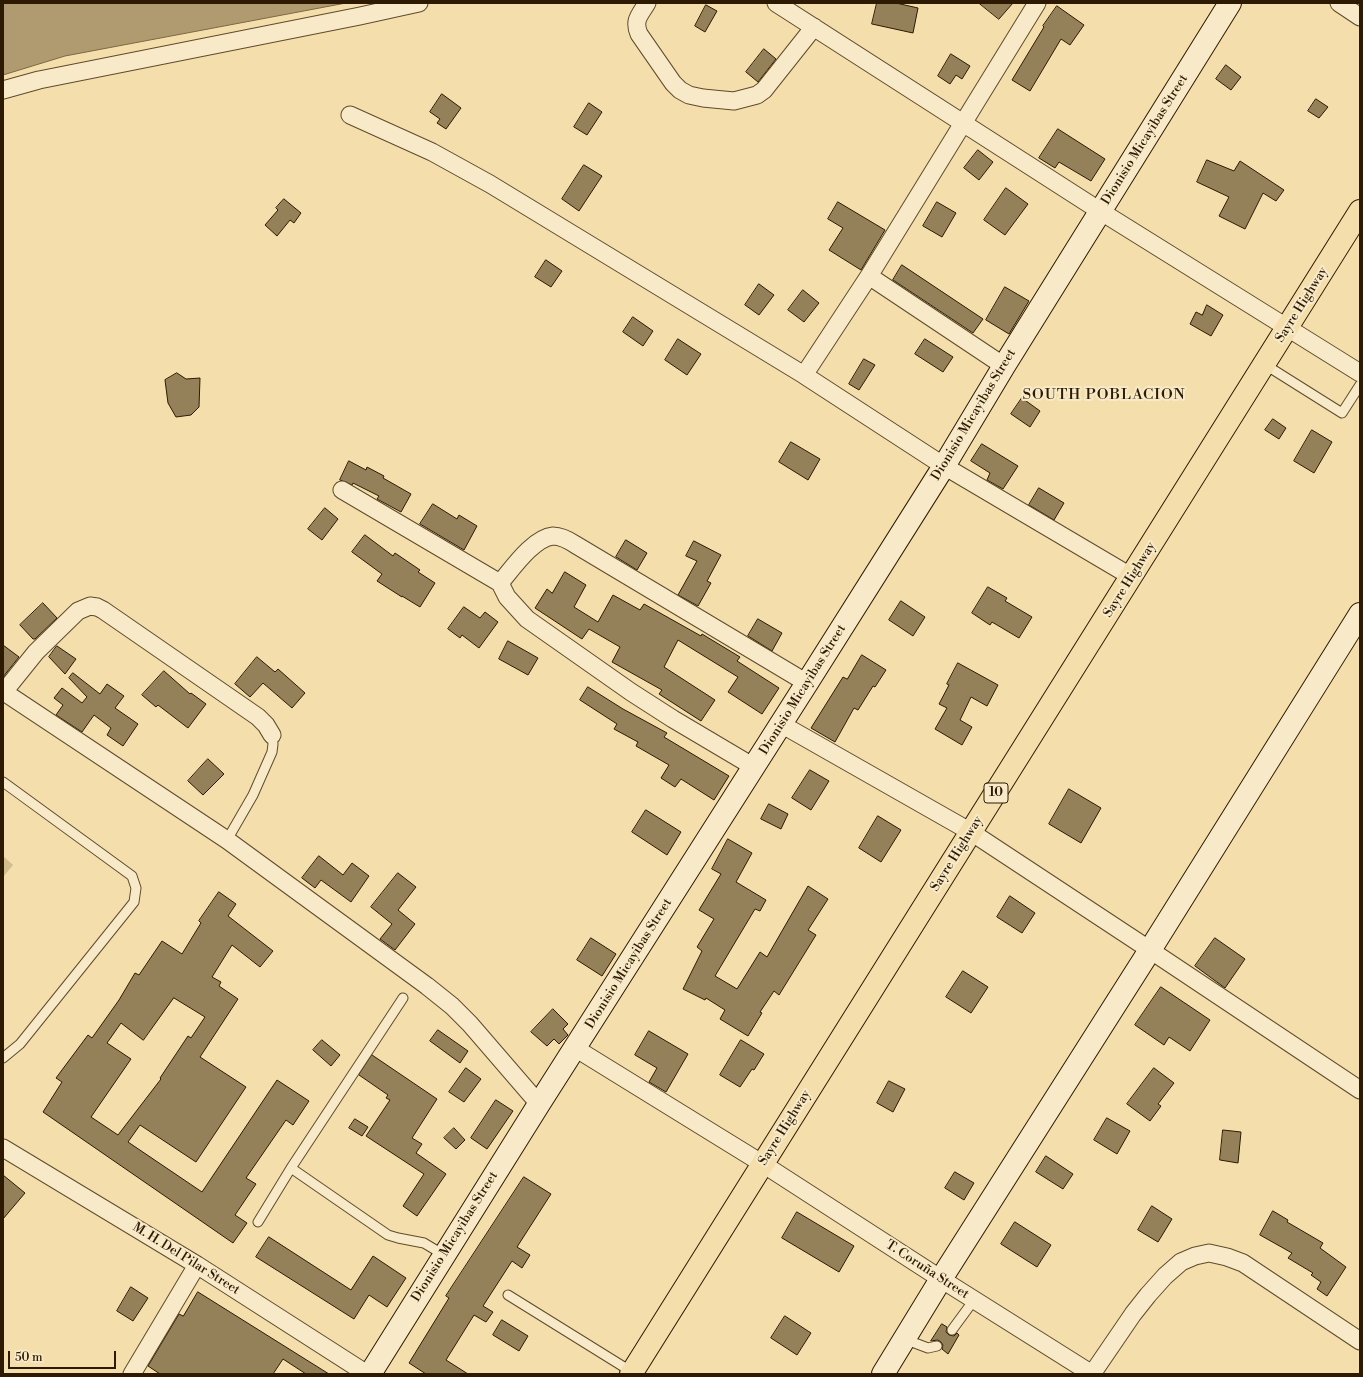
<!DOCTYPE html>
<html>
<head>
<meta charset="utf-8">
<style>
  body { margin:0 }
  #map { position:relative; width:1363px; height:1377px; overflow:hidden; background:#f4deab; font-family:"Libre Bodoni",serif }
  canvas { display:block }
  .frame { position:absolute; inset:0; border:4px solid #2d1a00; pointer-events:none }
  .scale { position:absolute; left:8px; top:1351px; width:108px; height:18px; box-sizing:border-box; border:2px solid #2d1a00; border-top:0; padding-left:5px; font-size:12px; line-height:14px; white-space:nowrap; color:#2d1a00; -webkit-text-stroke:3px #f8eac8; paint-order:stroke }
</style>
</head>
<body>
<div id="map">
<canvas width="1363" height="1377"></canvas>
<div class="frame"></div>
<div class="scale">50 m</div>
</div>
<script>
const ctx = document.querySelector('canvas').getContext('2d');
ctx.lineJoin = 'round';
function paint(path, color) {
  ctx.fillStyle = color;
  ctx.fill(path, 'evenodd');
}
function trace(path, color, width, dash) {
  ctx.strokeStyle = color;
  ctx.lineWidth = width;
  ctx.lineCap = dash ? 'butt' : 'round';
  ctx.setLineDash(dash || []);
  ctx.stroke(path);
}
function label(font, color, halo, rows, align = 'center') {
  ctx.font = font + ' "Libre Bodoni",serif';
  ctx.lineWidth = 4;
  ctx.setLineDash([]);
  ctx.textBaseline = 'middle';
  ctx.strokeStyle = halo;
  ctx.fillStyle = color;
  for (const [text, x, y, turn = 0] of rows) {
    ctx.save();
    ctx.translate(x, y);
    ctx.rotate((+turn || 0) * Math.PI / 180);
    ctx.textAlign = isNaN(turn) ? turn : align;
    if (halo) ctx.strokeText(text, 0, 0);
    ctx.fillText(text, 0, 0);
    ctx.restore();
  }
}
const green = new Path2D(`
  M3,856L13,865L3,877Z`);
const water = new Path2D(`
  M3,3H346L65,56L3,75Z`);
const building = new Path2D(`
  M877,3H896L918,8L913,33L872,24Z
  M979,3H1013L999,19Z
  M706,5L717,11L705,32L695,26Z
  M1057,6L1084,25L1070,45L1061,39L1030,91L1012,80L1044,27L1043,26Z
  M764,49L776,59L758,82L746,72Z
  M951,54L970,66L962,79L956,75L950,84L938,76Z
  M1226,65L1241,77L1231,90L1216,79Z
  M442,94L461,108L446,129L437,123L440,119L430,112Z
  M1316,99L1328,107L1319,118L1308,111Z
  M589,103L602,112L587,135L574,127Z
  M1058,129L1105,159L1091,181L1059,162L1055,168L1039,158Z
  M978,150L993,162L979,180L964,168Z
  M1207,160L1234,171L1240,161L1284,190L1276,201L1263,193L1245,229L1219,216L1229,197L1197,182Z
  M584,165L602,176L579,211L562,199Z
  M1006,188L1028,204L1005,235L984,220Z
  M284,199L301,213L294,223L290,220L277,236L265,225L278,210L276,208Z
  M838,202L885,230L861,270L829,250L843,228L828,219Z
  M937,202L956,213L942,237L923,226Z
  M546,260L562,271L551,287L535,277Z
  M902,265L983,319L973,333L893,280Z
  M759,284L774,295L759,315L745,305Z
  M1005,287L1029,301L1009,334L986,320Z
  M803,290L819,303L804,322L788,310Z
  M1207,305L1223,315L1211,336L1190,324L1196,312L1202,315Z
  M633,317L653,331L643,346L623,332Z
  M678,339L701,354L687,375L665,360Z
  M925,339L953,357L943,372L915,354Z
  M864,359L875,365L859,390L849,384Z
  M177,373L186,379L200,378L199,407L191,415L176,417L168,403L165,380Z
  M1022,398L1040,411L1030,427L1011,414Z
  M1273,419L1286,428L1279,439L1265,430Z
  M1312,430L1332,442L1314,473L1294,461Z
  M791,442L820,459L808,480L779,462Z
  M982,444L1018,466L1003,489L987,480L990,473L971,461Z
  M349,461L366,470L367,467L384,476L383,478L411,494L401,512L377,499L379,496L353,483L352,485L340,480Z
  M1039,488L1064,503L1054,520L1029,505Z
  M433,504L457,519L459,515L477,526L464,550L420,524Z
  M325,508L338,519L322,540L308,529Z
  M365,535L393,556L395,553L420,570L418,572L435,583L420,607L402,596V597L377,581L382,574L352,552Z
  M626,540L647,553L637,570L616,557Z
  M694,541L721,555L707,581L711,583L698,606L678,595L697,561L686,556Z
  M565,572L586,585L574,607L598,622L613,595L640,610L644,604L701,636L702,634L740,657L737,661L779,688L762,714L728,692L738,677L678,640L664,667L715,700L701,721L659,694L662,690L612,662L620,647L589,629L582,639L535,608L547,589L552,593Z
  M988,587L1007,598L1005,601L1032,617L1019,638L992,622L990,625L972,613Z
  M901,601L925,617L913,636L889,620Z
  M43,603L57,618L35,639H33L20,625Z
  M464,607L480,618L485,612L498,622L479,648L462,635L460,638L448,629Z
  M758,619L782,633L772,651L748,636Z
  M508,641L538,658L528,675L499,659Z
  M3,645L19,657L3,677Z
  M57,646L76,659L65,674L49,657Z
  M862,655L886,670L875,687L873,686L858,710L854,708L835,742L811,728L843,677L847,679Z
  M257,657L275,672L278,669L305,693L292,708L263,683L250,697L235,684Z
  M958,663L998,685L987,706L971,697L960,720L972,727L962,745L935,729L947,708L939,704L949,685L947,684Z
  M164,671L190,694L191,693L206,704L188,728L158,705L156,707L142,695Z
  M73,673L100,694L107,684L124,696L115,708L138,724L123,746L107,735L111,728L94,715L82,732L56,715L63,705L54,698L62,688L82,703L87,697L69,678Z
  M588,687L623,709L667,733L664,737L729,776L714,800L681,779L675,787L661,778L669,765L636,746L638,742L614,729L617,724L580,700Z
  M208,759L224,774L203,795L188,781Z
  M810,770L829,781L811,810L792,798Z
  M1069,789L1101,808L1081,843L1049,824Z
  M769,804L788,814L781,829L761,819Z
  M646,810L681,832L667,855L632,832Z
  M878,816L901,830L881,862L859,848Z
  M728,839L752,853L736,882L766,900L760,911L755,909L715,976L737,989L760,952L767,957L808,886L828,899L808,930L816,935L779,995L774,991L760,1012L762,1013L748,1036L720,1019L725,1010L706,998L705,1000L683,989L702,951L697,947L714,919L699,910L721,874L712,869Z
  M319,856L343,875L352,863L369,876L351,902L321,880L315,888L302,878Z
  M398,873L416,887L398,910L415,924L395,950L380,939L392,924L371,907Z
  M219,892L236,904L228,916L273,951L260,967L232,945L212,977L221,982L219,986L238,999L200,1057L246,1087L196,1162L140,1125L128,1142L202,1192L277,1080L309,1101L293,1125L286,1120L246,1178L256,1184L235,1215L247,1223L233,1243L43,1112L62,1082L56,1078L88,1035L92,1038L119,1000L135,973L139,975L162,941L182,954L201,923L199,921ZM174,998L205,1017L191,1038L188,1036L160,1078L161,1079L118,1135L91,1117L131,1059L107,1043L121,1023L143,1040Z
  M1010,896L1035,913L1022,933L997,917Z
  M591,938L616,954L602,976L577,960Z
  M1215,938L1245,959L1225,988L1195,966Z
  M963,971L988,987L971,1013L946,997Z
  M1161,987L1210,1020L1190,1051L1169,1037L1164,1045L1135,1025Z
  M553,1009L568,1024L563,1029L568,1035L559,1044L554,1039L547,1046L531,1032Z
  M438,1030L468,1051L460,1063L430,1041Z
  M649,1031L688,1054L666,1092L649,1082L657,1068L635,1055Z
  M322,1040L340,1055L331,1066L313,1050Z
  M741,1040L764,1054L754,1070L752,1069L740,1087L720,1075Z
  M372,1055L437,1099L412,1138L422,1144L416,1153L446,1174L417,1216L403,1206L424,1174L366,1136L390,1100L386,1098L388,1095L359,1075Z
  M466,1068L481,1079L464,1102L449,1092Z
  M1154,1068L1174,1083L1158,1104L1161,1106L1150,1121L1127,1104Z
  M889,1081L905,1089L893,1112L877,1103Z
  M496,1100L513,1111L487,1149L471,1138Z
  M1107,1118L1130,1131L1117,1154L1094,1140Z
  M355,1119L368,1127L362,1136L349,1128Z
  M454,1128L465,1140L456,1149L444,1138Z
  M1223,1130L1241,1132L1238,1163L1220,1160Z
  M1046,1156L1073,1174L1063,1189L1036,1172Z
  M955,1172L974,1183L964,1200L945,1188Z
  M3,1175L25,1193L3,1219Z
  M524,1177L551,1194L517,1247L530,1255L522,1268L512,1261L483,1306L493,1312L486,1322L474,1315L446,1360L468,1374H426L409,1363L449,1298L446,1296Z
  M1152,1206L1172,1219L1158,1242L1138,1230Z
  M1273,1211L1288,1220L1287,1222L1323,1243L1320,1248L1346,1267L1327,1296L1317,1289L1321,1282L1311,1275L1313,1273L1288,1258L1292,1253L1260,1235Z
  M797,1212L854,1246L839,1272L782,1238Z
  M1015,1222L1051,1245L1037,1267L1001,1244Z
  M269,1237L351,1290L373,1256L406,1278L387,1307L369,1295L354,1319L256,1257Z
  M131,1287L148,1298L133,1321L117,1311Z
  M198,1292L329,1374H306L283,1359L273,1374H160L148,1366L179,1314L183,1316Z
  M785,1316L811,1333L797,1355L771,1338Z
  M502,1320L528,1336L519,1351L493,1335Z
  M942,1324L947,1327L946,1332L949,1335L954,1336L957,1333L959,1335L948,1354L942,1349L943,1345L941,1342L938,1340L931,1341Z`);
const lane = new Path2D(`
  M1264,364L1342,413L1360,385
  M3,782L132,876L136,888L134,902L20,1044L3,1058
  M227,840L253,795L272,752L273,744L272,735
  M291,1168L388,1235L398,1238L424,1243L444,1255
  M258,1222L291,1168L403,998
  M508,1295L632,1372
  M952,1330L974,1300
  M904,1339L928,1348L937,1346`);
const street = new Path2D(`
  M647,3C640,15 633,20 639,34L673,83L680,90L689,95L703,98L734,101L757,95L764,90L814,27
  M776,3L1100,211L1360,373
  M1339,3L1360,17
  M3,90L39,80L360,16L419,3
  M350,115L432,152L490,184L804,375L944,466L1132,577
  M869,276L1004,366
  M804,375L869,276L1037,3
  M342,490L500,583
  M4,692L227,840L427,986L452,1006L470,1024L539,1104
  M3,693L36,652L78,611L90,606L97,607L103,610L258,717L266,725L272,735
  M781,724L971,832L1150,950L1360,1090
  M754,767L673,719L631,692L527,619L507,597L500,583C512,569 533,538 553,536C561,536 570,541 576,545L807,683
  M575,1048L763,1164L941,1279L1092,1374
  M3,1148L197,1265L367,1374
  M132,1374L197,1265
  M1092,1374L1133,1314L1148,1295L1165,1276L1181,1262L1195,1256L1209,1253L1227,1257L1243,1263L1360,1341`);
const secondary = new Path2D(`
  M370,1374L539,1104L807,683L944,466L1004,366L1230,3
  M883,1374L941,1279L1150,950L1360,614`);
const highway = new Path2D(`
  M631,1374L1360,211`);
const shields = [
  [996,793,24]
];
const shieldNames = [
  ["10",996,793]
];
const streetNames = [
  ["Dionisio Micayibas Street",1145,140,-58],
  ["Sayre Highway",1302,305,-58],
  ["Dionisio Micayibas Street",974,415,-59],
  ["Sayre Highway",1130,580,-58],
  ["Dionisio Micayibas Street",803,690,-58],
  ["Sayre Highway",957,854,-58],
  ["Dionisio Micayibas Street",629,964,-58],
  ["Sayre Highway",785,1128,-58],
  ["Dionisio Micayibas Street",455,1237,-58],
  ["M. H. Del Pilar Street",186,1259,32],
  ["T. Coruña Street",927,1270,33]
];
const quarterNames = [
  ["SOUTH POBLACION",1104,395]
];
paint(green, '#d2bd8e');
paint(water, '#b09b71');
trace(water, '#7c6744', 1);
paint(building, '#948059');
trace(building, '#2d1a00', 1);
trace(lane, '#5f4b2b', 11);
trace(street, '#5f4b2b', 19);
trace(secondary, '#2d1a00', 24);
trace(highway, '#2d1a00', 24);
trace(lane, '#f8eac8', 9);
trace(street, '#f8eac8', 17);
trace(secondary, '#f8eac8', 22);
trace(highway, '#f4deab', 22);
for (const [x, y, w] of shields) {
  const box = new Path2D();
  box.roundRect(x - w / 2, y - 10, w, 20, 3);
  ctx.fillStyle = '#f8eac8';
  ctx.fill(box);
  trace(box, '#2d1a00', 1);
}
label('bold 12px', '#2d1a00', null, shieldNames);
label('13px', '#2d1a00', '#f8eac8', streetNames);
ctx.letterSpacing = '1px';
label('15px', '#2d1a00', '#f8eac8', quarterNames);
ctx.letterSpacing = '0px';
</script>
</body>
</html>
